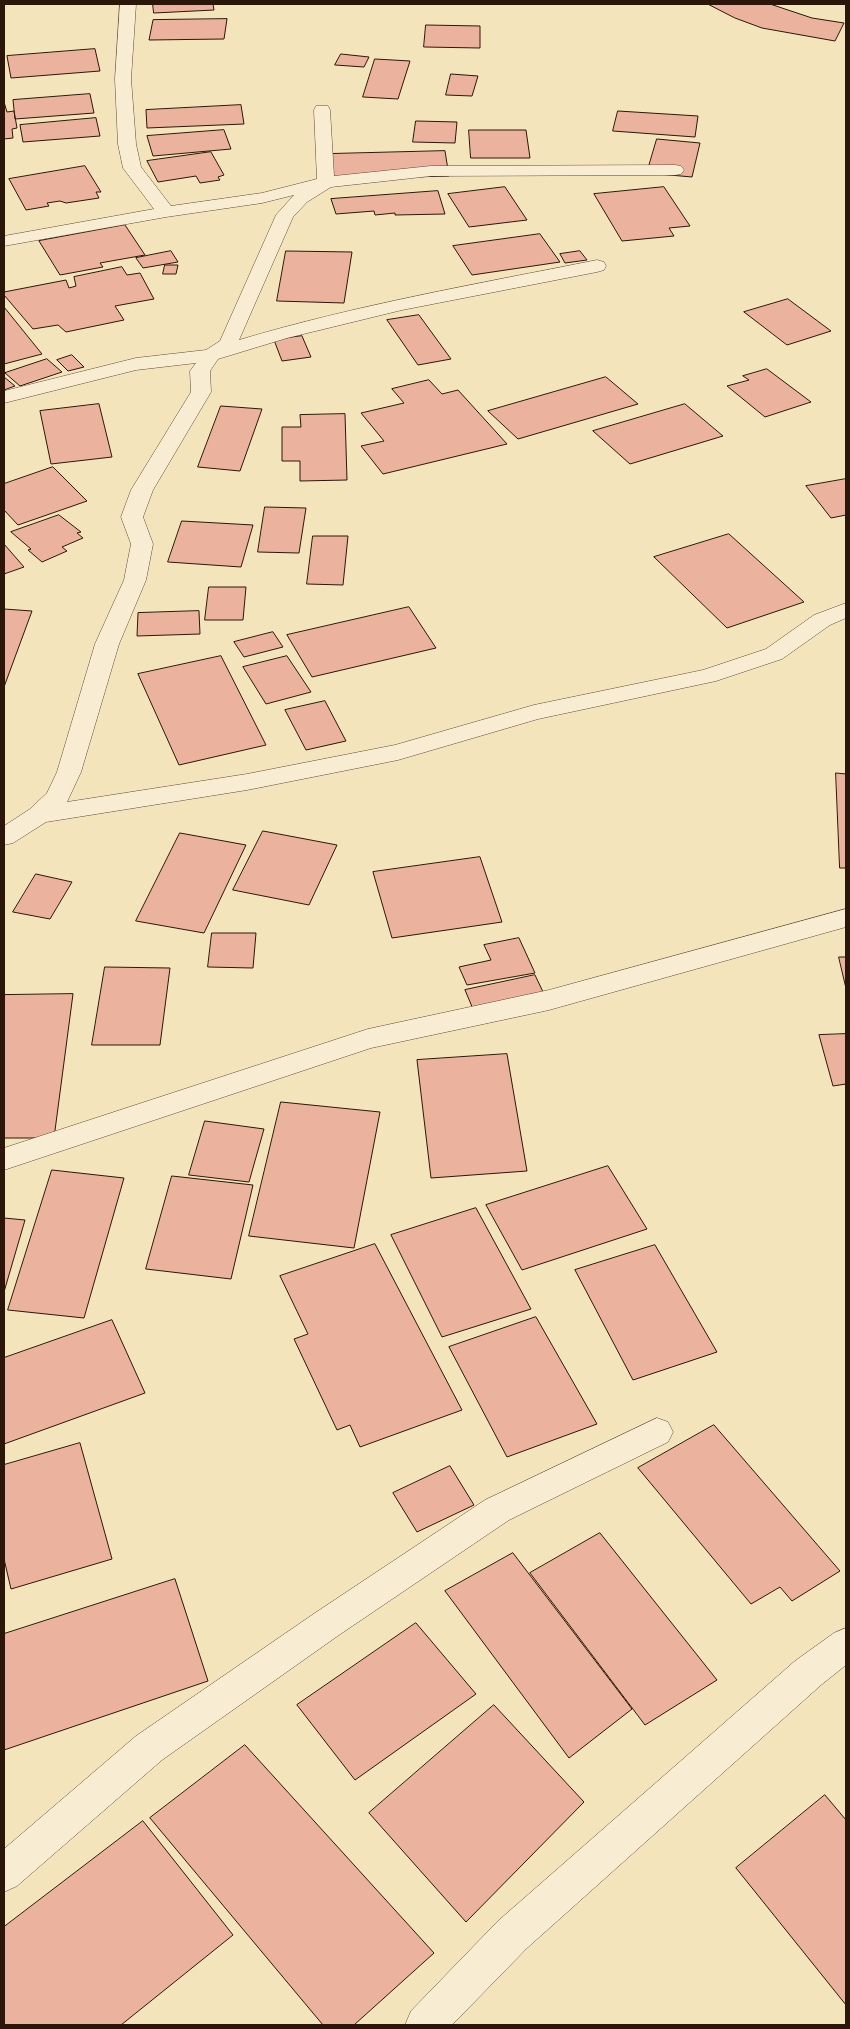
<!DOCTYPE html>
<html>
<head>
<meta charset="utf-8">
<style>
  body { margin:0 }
  #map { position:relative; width:850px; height:2029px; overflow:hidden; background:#f4e4bc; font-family:"IM FELL Great Primer",serif }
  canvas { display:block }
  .frame { position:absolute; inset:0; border:5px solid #2c1609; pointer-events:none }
</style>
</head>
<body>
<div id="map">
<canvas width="850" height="2029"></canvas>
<div class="frame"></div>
</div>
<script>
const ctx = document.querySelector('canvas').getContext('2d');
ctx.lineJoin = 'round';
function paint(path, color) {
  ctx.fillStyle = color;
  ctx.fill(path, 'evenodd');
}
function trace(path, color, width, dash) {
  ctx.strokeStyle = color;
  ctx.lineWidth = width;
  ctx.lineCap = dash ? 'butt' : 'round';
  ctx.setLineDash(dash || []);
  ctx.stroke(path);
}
const building = new Path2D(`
  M153,4H213L214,10L154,13Z
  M708,4H770L812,18L844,23L835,41L762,28L735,18Z
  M227,19L224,39L149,40L153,20Z
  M426,25L480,26V48L424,47Z
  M95,49L100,71L11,78L7,56Z
  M341,54L369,57L364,67L335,65Z
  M375,59L410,61L398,99L363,97Z
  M451,74L478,76L472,96L446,95Z
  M90,94L94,113L15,119L13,100Z
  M4,102L7,112L14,111L17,128L12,129L13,138L4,139Z
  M241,105L244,124L147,128L146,110Z
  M618,111L698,116L695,137L613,131Z
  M96,118L100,136L23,142L20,125Z
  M416,121L457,122L455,143L413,142Z
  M224,130L231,149L153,156L147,136Z
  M469,130H526L530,158H471Z
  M657,139L700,143L692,177L647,173Z
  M445,151L449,176L331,179L329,154Z
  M211,152L224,175L218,177L220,180L200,183L196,176L158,182L147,161Z
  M85,166L101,192H96L99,198L66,203L60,201L47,203L49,206L26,210L9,179Z
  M505,187L527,220L469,227L448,194Z
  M664,187L690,226L669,228L674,236L622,241L594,194Z
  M438,191L445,214L395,215V213L375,215L374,211L336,214L331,199Z
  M125,225L145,255L100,263L103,267L60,275L39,241Z
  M540,234L560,262L472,275L453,246Z
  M171,251L178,262L143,268L136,258Z
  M286,251L352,252L344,303L277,301Z
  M580,251L587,260L565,263L560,254Z
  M165,265H178L176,274H163Z
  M122,267L127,275L140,273L154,299L115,306L124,320L66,332L58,325L33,329L4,295V292L66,280L69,288L76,286L74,277Z
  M788,299L831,331L787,345L744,312Z
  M4,307L42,354L4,364Z
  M419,315L451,359L418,365L387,320Z
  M302,336L311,357L282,361L274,340Z
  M72,355L84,367L68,371L57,360Z
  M47,359L62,372L20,386L5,373Z
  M767,369L811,402L765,417L727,386L749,380L743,376Z
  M4,377L15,386L4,390Z
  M606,377L638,404L518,439L488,411Z
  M429,380L442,394L458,390L507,444L383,474L361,446L384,441L361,413L404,403L392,389Z
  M99,404L112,457L51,464L40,411Z
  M685,404L723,436L630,464L593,431Z
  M221,406L262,409L240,471L198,467Z
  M345,414L347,480L300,481V461H282V427H301L300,415Z
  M53,467L87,501L18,525L4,510V484Z
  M846,479V515L831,518L806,486Z
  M265,507L306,508L299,553L258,552Z
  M59,515L81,532L77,533L83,538L62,547L67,551L42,562L28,550L31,549L11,532Z
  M182,521L253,525L241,567L168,562Z
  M729,534L804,602L727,628L654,557Z
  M313,536H348L343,585L307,584Z
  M4,544L24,567L4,574Z
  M209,587H246L243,620H205Z
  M409,607L436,648L312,677L287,635Z
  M4,609L32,611L4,687Z
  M199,611L200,634L137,636L138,613Z
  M273,632L283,647L244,657L234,642Z
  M221,656L266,745L179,765L138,674Z
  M287,656L311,692L266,704L243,667Z
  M325,701L346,741L306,750L285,710Z
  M836,773L846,774V868H840Z
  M263,831L337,845L309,905L233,890Z
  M180,833L246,845L204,933L136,921Z
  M480,857L502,922L392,938L373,872Z
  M36,874L72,882L50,919L13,912Z
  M212,933H256L253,968L208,967Z
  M519,938L535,973L467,985L459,967L491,960L484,945Z
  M839,957H846V988Z
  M105,967L170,968L160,1045H92Z
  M535,975L544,994L473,1009L465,990Z
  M73,994L54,1138H4V995Z
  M846,1034V1084L833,1086L819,1035Z
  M507,1054L527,1171L431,1178L417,1060Z
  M281,1102L380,1112L354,1248L249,1236Z
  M205,1121L264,1129L249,1182L189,1175Z
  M608,1166L647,1229L522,1270L486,1205Z
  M52,1170L124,1178L84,1318L8,1310Z
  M172,1176L253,1185L231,1279L146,1269Z
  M476,1208L531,1309L442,1337L391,1235Z
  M4,1218L25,1220L4,1292Z
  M375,1244L462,1410L360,1447L350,1425L337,1430L294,1339L308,1334L280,1276Z
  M655,1245L717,1352L633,1380L575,1270Z
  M536,1317L597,1424L507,1457L449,1347Z
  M112,1320L145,1393L4,1444V1358Z
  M714,1425L827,1556L840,1571L792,1601L780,1587L751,1604L638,1468Z
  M80,1443L112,1559L11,1589L4,1559V1465Z
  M450,1466L474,1505L417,1532L393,1493Z
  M600,1533L717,1680L645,1725L530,1573Z
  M513,1553L632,1709L569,1758L445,1591Z
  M175,1579L208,1681L4,1750V1634Z
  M416,1623L476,1694L355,1780L297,1705Z
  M494,1705L584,1802L466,1922L369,1813Z
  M245,1745L434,1953L354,2025H323L150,1818Z
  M825,1795L846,1820V2005L736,1868Z
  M143,1821L233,1935L121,2025H4V1927Z`);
const minor = new Path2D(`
  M120,4H136L131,79L136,144L141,167L171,206L262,193L317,179L314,110L316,106H328L330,110L334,176L431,166L675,165L681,166L684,170L681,174L675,175L431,176L331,187L307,202L293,217L239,340C356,305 477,284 597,260L604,262L606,266L604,270L597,272L402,310L287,338L218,359L210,371L211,392L153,490L143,517L153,544L146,580L119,644L81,772L67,802L247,774L395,745L534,705L703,670L766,649L814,615L846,603V618L830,625L782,659L716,681L538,719L398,760L247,790L46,822L13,843L4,845V826L30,809L47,793L57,772L95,644L124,580L131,544L121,517L131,490L191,392L190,371L196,363L136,370L4,403V391L136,358L206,350L220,341L276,215L294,195L262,203L166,217L4,246V236L154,209L123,168L118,144L115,79Z
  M846,909V927L549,1010L371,1048L4,1170V1148L368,1029L549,990Z
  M657,1418L668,1422L673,1432L668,1442L509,1520L339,1635L162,1760L17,1886L4,1892V1849L136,1736L315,1613L485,1500Z
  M846,1628V1665L821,1685L526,1949L452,2025H405L411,2011L498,1921L795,1661L834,1633Z`);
paint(building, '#ebb39d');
trace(building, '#2c1609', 1);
trace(minor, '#5e4a36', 1);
paint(minor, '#f8edd3');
</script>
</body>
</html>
